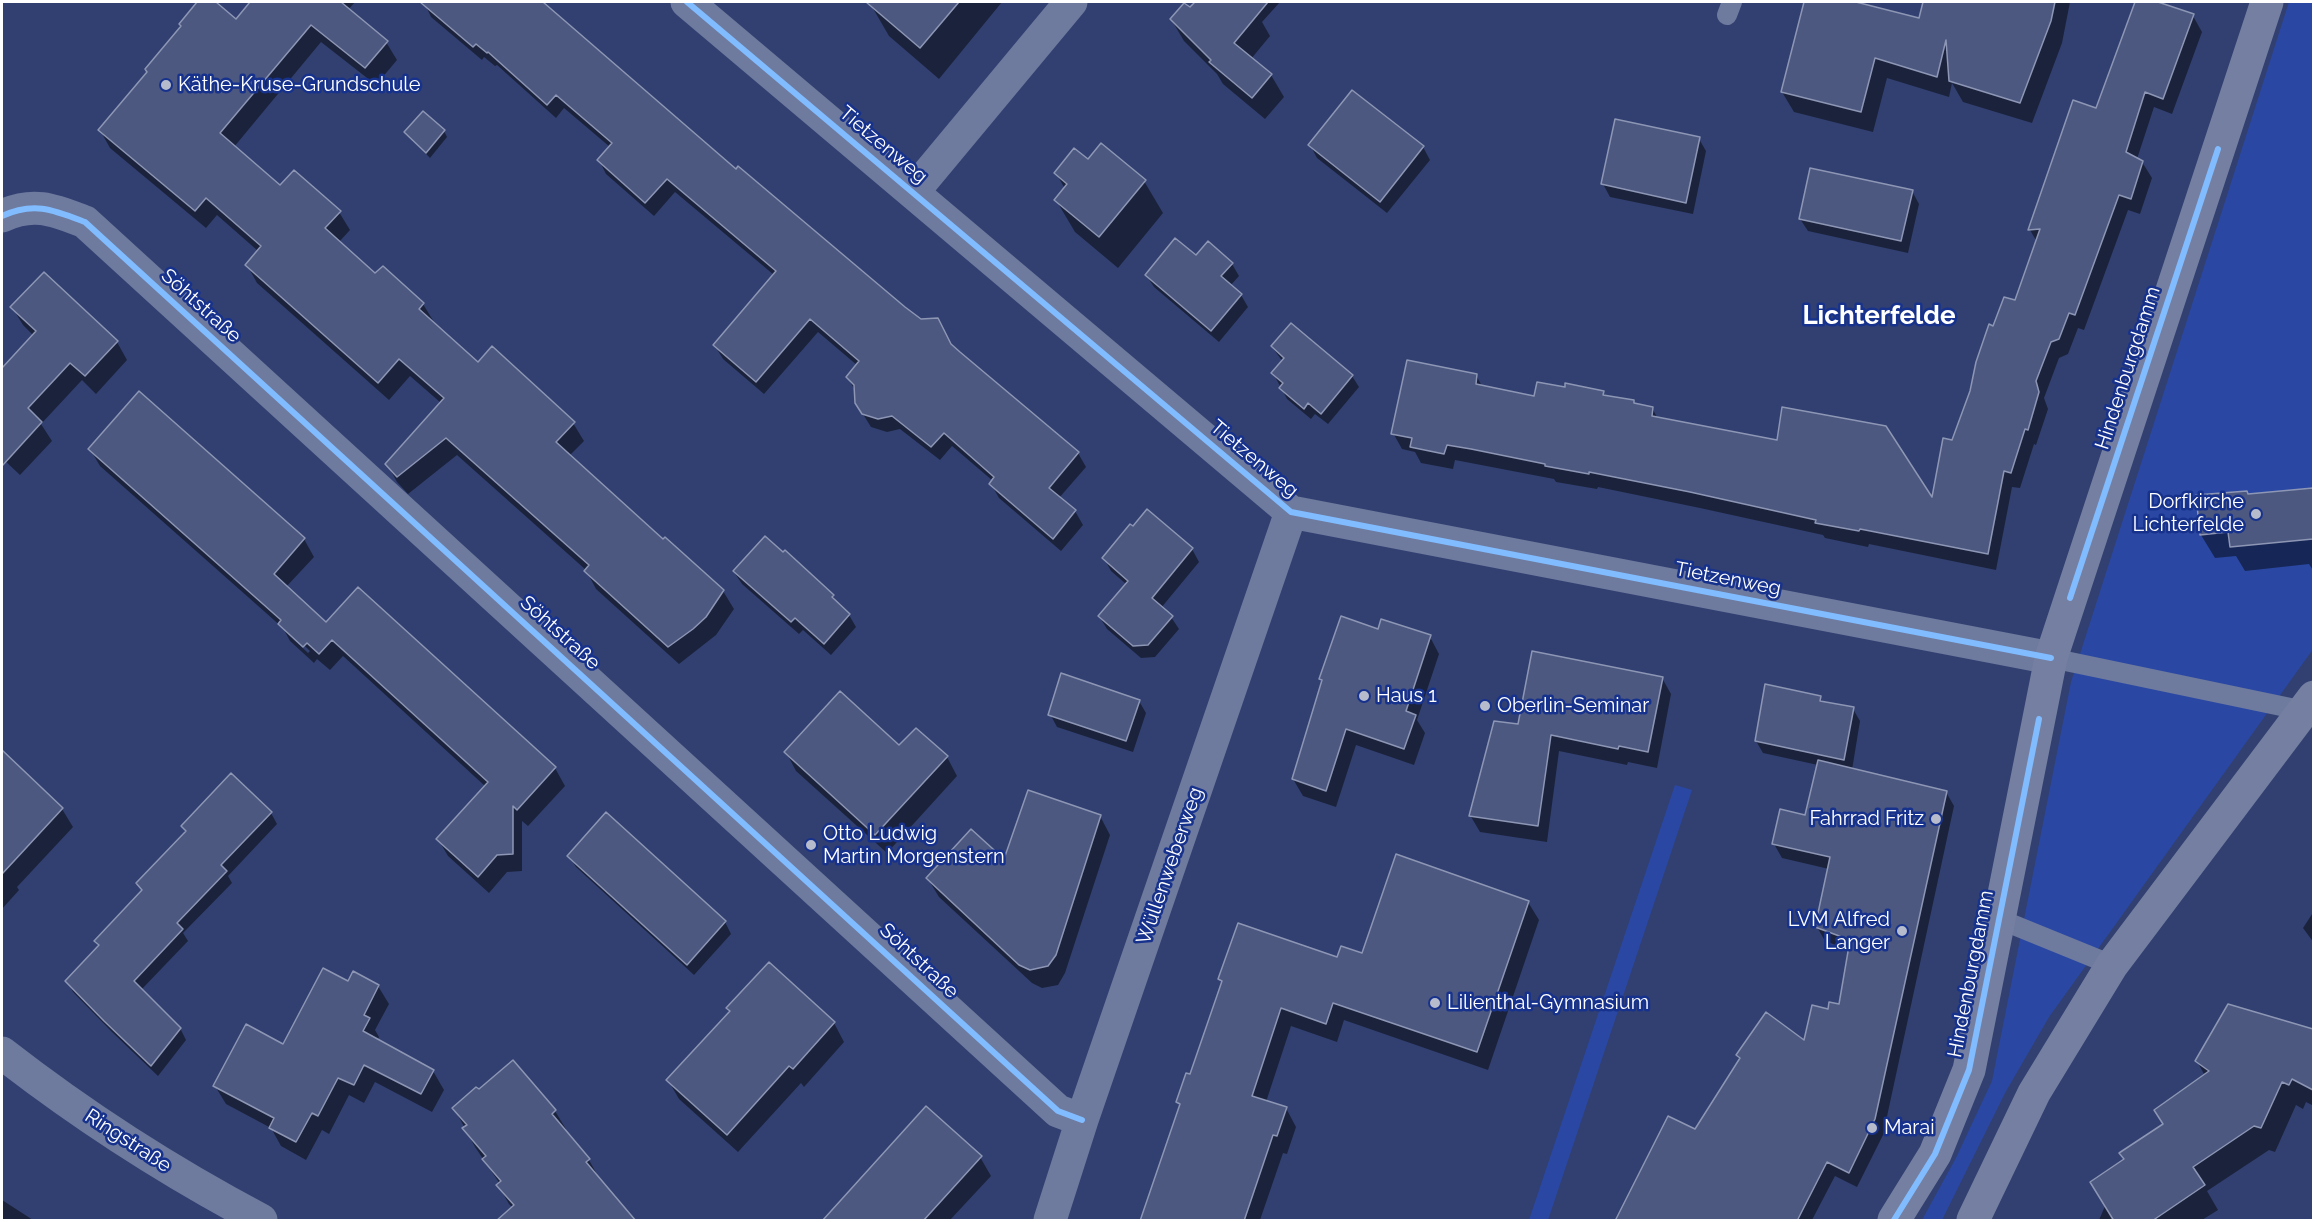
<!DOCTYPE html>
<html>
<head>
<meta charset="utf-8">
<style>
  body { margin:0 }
  #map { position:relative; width:2315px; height:1222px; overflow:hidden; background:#324071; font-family:Raleway,sans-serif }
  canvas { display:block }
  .frame { position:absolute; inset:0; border:3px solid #fff; pointer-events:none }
</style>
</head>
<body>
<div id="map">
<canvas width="2315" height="1222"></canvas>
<div class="frame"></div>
</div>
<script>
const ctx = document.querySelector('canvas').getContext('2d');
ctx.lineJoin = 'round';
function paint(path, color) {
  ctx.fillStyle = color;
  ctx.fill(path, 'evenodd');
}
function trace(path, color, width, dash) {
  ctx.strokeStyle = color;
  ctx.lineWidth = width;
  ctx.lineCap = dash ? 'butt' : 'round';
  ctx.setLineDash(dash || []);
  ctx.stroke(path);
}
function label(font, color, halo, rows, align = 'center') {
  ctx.font = font + ' Raleway,sans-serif';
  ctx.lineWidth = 5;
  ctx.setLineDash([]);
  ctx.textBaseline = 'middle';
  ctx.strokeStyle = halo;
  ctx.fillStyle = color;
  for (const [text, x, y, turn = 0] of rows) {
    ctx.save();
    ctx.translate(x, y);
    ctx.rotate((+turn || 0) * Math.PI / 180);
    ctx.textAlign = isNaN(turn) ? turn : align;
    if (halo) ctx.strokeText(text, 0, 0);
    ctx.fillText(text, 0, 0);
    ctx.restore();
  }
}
const green = new Path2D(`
  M2289,2H2313L2314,645L2311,652L2049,1017L2005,1093L1942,1220H1922L1956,1158L1992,1081L2071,682Z
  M1675,785L1692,790L1548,1220H1529Z`);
const shadow = new Path2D(`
  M199,2H213L236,21L252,2H355L348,10L386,42L397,60L376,85L321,42L234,147L281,187L339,212L350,230L339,242L376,275L423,304L434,322L432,323L478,364L573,423L584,441L569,456L663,541L723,591L734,609L716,635L679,664L596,589L586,570L457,455L408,494L397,482L387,464L441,403L410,376L389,400L257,283L247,265L258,251L217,215L206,228L110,148L100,130L149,73L182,27L180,24Z
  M424,2H531L952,347L1078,453L1086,467L1059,498L1075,511L1083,525L1061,551L999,498L991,484L993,481L952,446L940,460L900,429L887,432L871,427L856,403V392L848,378L858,366L818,332L764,394L723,359L715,346L774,275L675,192L654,216L606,174L599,160L610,147L564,108L556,118L497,65L495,66L484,57L482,60L431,17Z
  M874,2H1002L939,79L889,36L871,5Z
  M1197,2H1280L1262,22L1270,36L1251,59L1271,75L1284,97L1265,119L1223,84L1217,74L1184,41L1171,19L1190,9Z
  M1805,2H1850L1920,19L1924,2H2070L2062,43L2032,123L1963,102L1952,83L1949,97L1887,78L1873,132L1794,112L1782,92Z
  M2137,2H2154L2193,16L2202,32L2172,114L2154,107L2137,159L2142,162L2152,178L2140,214L2128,210L2084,330L2078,328L2068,354L2059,358L2044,398L2048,409L2036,445L2034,444L2020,488L2012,487L1996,570L1869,544L1868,547L1825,538L1823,535L1700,508L1598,487L1597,489L1556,482L1554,479L1455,460L1453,469L1421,463L1415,452L1402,449L1393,433L1476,375L1483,388L1535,398L1566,389L1603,392L1606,397L1652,408L1658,419L1932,501L1994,328L2016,302L2037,242L2030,230L2097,110Z
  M444,131L447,137L430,158L406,133Z
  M1699,139L1706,151L1693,214L1610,197L1603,184Z
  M1310,145L1423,147L1430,160L1387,213L1317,158Z
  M1088,161L1144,181L1163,213L1118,268L1075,232L1056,200L1065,189L1056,173Z
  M1912,191L1919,204L1908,253L1808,231L1800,219Z
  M1196,257L1232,264L1239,276L1230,286L1241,295L1248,307L1219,342L1154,287L1146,275Z
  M12,307L117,342L127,360L96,394L82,380L41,424L52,441L20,475L2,458V371L34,336L23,325Z
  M1272,347L1352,376L1359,387L1328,424L1315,414L1311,419L1287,399L1273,373L1283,362Z
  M90,449L304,539L314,557L286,587L326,624L358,589L555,768L565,786L528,826L522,821V871L507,872L489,893L448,856L438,839L486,787L343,656L330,670L317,659L314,663L290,641L283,628L100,466ZM288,630L310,651L308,653L288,634Z
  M2314,489V572L2309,564L2245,571L2236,556L2215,558L2201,535L2248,496Z
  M1147,511L1192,549L1199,562L1161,608L1171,617L1179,629L1155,657L1141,658L1107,629L1099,616L1126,584L1111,571L1104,558Z
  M734,572L833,596L837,603L849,615L856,627L831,655L803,630L799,634L742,584Z
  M1380,630L1430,637L1439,654L1417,720L1425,733L1414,765L1356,745L1336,807L1303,796L1293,779L1323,683L1320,678Z
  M1662,678L1671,694L1657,768L1628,762L1627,765L1559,751L1547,842L1480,832L1470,815L1519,725Z
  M1820,697L1823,703L1853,709L1860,721L1852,770L1946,792L1954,806L1883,1135L1857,1187L1835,1176L1812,1220H1617L1695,1131L1740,1060L1737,1055L1805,1043L1829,1011L1840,1006L1849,950L1825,941L1817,927L1829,869L1782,858L1774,844L1806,817L1818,765L1763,753L1756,741Z
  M1139,701L1146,713L1133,752L1057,727L1050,714Z
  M916,730L947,757L957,776L887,853L796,771L786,752L899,747Z
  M3,753L62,809L73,827L17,887L19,890L2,909Z
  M271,813L277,824L228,876L232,883L183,933L188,941L141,990L180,1028L186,1040L158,1076L112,1032L73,992L67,981L99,947L96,941L142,892L138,883L186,833L182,826Z
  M1100,816L1110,835L1065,973L1058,985L1042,988L1032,983L939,897L928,879L1004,862Z
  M569,856L725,922L731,934L694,975L576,867Z
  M1528,902L1539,920L1488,1070L1344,1020L1337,1042L1291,1026L1266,1102L1286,1108L1296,1127L1287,1154L1283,1153L1260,1220H1142L1181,1107L1178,1102L1191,1075L1223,984L1220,979L1363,954Z
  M2314,911V943L2303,928Z
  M348,983L378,986L389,1004L375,1030L379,1037L378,1040L433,1071L444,1090L432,1112L375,1082L364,1103L349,1095L329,1134L322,1130L306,1160L281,1146L271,1128L226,1104L215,1086L284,1046Z
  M2229,1005L2314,1030V1106L2306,1102L2303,1109L2296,1105L2275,1152L2269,1150L2207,1191L2218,1210L2202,1220H2099L2125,1160L2164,1125L2205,1076L2197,1061Z
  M728,1009L834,1023L844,1042L804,1087L801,1083L738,1152L679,1099L668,1080L731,1013Z
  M454,1108L555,1111L566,1129L564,1131L589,1160L599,1178L524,1220L509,1204L498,1185L500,1184L475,1147Z
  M980,1157L991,1176L950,1220H824Z
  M2,1200L33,1220H2Z`);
const building = new Path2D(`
  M197,2H216L236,19L250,2H341L388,41L365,68L311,25L220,133L280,185L294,170L341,211L325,228L375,273L383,266L424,303L419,309L478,362L492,346L575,422L556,442L663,539L665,537L724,590L706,617L693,629L668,647L584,571L589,565L446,438L397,477L385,464L444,398L399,359L378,383L245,265L261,246L206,198L195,211L98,130L147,72L145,69L181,26L179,24Z
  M420,2H543L736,169L738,166L905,307L921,319L938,318L951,344L960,352L1079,452L1049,488L1076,510L1053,539L989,484L994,477L944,433L931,447L892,416L878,419L862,414L855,403L854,385L846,377L859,361L810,319L756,382L713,345L776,271L667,179L645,203L597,160L612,143L556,95L547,105L488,52L487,53L476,44L473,47Z
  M866,2H959L920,48Z
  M1195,2H1268L1234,43L1272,74L1252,98L1209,62L1211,60L1170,19L1184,3L1190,7Z
  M1804,2H1856L1919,18L1923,2H2055L2051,21L2020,103L1949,81L1946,40L1937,77L1875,58L1861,112L1781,92Z
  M2135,2H2158L2194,14L2163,99L2145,92L2126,152L2143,161L2131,199L2119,195L2075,315L2069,313L2059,339L2051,342L2036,381L2039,392L2028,430L2025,429L2011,473L2004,471L1988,554L1860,529L1859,531L1815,523L1816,520L1690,492L1589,472V474L1545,466V464L1471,449L1447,445L1444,454L1410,447L1412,438L1391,434L1407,360L1477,374L1476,384L1534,396L1537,382L1565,387V383L1604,391L1603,395L1634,400V403L1653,407L1652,416L1777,440L1782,407L1886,426L1932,497L1943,438L1952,440L1970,391L1976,362L1989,324L1993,326L2004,297L2015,300L2040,229L2028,230L2073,100L2096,108Z
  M1352,90L1424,146L1380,202L1308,145Z
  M423,111L445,130L426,153L404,132Z
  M1615,119L1700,137L1686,203L1601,184Z
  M1101,143L1146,180L1099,237L1054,200L1067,184L1054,173L1074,148L1088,159Z
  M1810,168L1913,190L1901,241L1799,219Z
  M1175,238L1196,255L1208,241L1233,263L1221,276L1242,294L1211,331L1145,275Z
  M44,272L118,341L85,376L70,363L28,408L42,422L2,466V368L36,331L10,307Z
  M1291,323L1353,375L1321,414L1308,403L1304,409L1279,388L1283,383L1271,373L1284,358L1271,346Z
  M139,391L305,538L274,574L326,622L358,587L556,767L517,810L513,806V854L497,855L478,877L436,839L488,782L332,640L319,654L307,643L303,647L278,624L281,620L88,449Z
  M2313,488V539L2230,547L2228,532L2200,535L2196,495L2247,491L2248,494Z
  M1147,509L1193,548L1152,598L1173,616L1148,645L1133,646L1098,616L1128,581L1102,558L1130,524L1133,526Z
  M765,536L783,552L785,550L834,595L832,597L850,614L824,644L795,618L791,622L733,571Z
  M1341,616L1378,629L1381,619L1431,635L1406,711L1416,715L1404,749L1346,729L1326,791L1292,779L1322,680L1319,679Z
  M1532,651L1663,677L1648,752L1619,746L1618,749L1551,735L1538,826L1469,816L1494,721L1518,724Z
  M1061,673L1140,700L1126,741L1048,715Z
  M1765,684L1821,696L1820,701L1854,707L1844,760L1755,741Z
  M840,691L899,745L916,728L948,756L875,835L784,752Z
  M2,750L63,808L2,874Z
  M1818,760L1947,791L1875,1119L1849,1173L1827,1162L1797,1221H1615L1668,1116L1695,1129L1740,1058L1736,1055L1766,1012L1804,1040L1812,1005L1828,1009L1829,1002L1839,1004L1850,940L1815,927L1830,857L1772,844L1780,809L1805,815Z
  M231,773L272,812L221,865L227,871L177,923L183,929L134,981L181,1028L151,1066L104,1021L65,981L99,945L94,941L142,890L136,883L186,831L181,826Z
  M1028,790L1101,815L1056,955L1048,966L1030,970L1019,965L926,878L971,829L1004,859Z
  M606,812L726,921L687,965L567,856Z
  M1396,854L1529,901L1477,1052L1333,1003L1326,1024L1281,1008L1252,1096L1287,1107L1277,1136L1273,1135L1244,1221H1140L1180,1104L1176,1102L1186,1073L1190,1074L1222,981L1218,979L1238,923L1337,957L1341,946L1362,953Z
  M769,962L835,1022L793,1069L789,1066L727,1135L666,1080L730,1011L726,1008Z
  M323,968L348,981L353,971L379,985L364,1015L370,1018L363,1031L434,1070L421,1094L364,1065L354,1085L338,1078L318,1116L312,1113L296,1142L269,1128L274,1118L213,1086L246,1024L283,1044Z
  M2228,1004L2313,1029V1090L2292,1079L2289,1085L2282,1082L2261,1128L2254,1126L2193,1167L2205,1185L2152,1221H2114L2090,1182L2124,1159L2119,1153L2163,1124L2154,1110L2209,1071L2195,1061Z
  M513,1060L556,1110L552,1114L590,1159L586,1162L636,1221H496L514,1205L496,1185L501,1181L482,1159L486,1156L462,1128L467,1125L452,1108L476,1087L479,1089Z
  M926,1106L982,1156L923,1221H822Z`);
const lane = new Path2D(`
  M1727,15L1732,2
  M2051,658L2305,711
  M1999,919L2112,965`);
const street = new Path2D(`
  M687,2L1291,512L2051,658
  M913,192L1071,2
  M2,216C34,201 54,210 85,222L1058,1111L1082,1120
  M2,1053C83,1116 170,1172 261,1220
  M1050,1220L1082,1120L1291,512`);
const secondary = new Path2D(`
  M1894,1220L1935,1154L1969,1070L2051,658L2267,2
  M1973,1220L2034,1093L2112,965L2314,697`);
const cycleway = new Path2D(`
  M687,2L1291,512L2051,658
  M2,216C34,201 54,210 85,222L1058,1111L1082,1120
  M2070,598L2218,149
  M1894,1220L1935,1154L1969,1070L2039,719`);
const markers = [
  [166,85,6,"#b7bccd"],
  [2256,514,6,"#b7bccd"],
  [1364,696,6,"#b7bccd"],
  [1485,706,6,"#b7bccd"],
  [1936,819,6,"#b7bccd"],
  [811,845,6,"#b7bccd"],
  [1902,931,6,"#b7bccd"],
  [1435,1003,6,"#b7bccd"],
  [1872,1128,6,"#b7bccd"]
];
const poiNames = [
  ["Käthe-Kruse-Grundschule",178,85],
  ["Dorfkirche",2244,502,"right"],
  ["Lichterfelde",2244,525,"right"],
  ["Haus 1",1376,696],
  ["Oberlin-Seminar",1497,706],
  ["Fahrrad Fritz",1924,819,"right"],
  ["Otto Ludwig",823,834],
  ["Martin Morgenstern",823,857],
  ["LVM Alfred",1890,920,"right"],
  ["Langer",1890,943,"right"],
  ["Lilienthal-Gymnasium",1447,1003],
  ["Marai",1884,1128]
];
const streetNames = [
  ["Tietzenweg",883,145,40],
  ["Söhtstraße",201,306,42],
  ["Hindenburgdamm",2128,368,-72],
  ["Tietzenweg",1254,459,40],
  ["Tietzenweg",1728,579,11],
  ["Söhtstraße",560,633,42],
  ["Wüllenweberweg",1170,866,-71],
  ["Söhtstraße",919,961,43],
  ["Hindenburgdamm",1971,974,-79],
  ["Ringstraße",128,1141,33]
];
const districtNames = [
  ["Lichterfelde",1879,316]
];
paint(green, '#2a48a3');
paint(shadow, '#0007');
paint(building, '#4c5880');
trace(building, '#8d96b4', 1.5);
trace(lane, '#6e7a9e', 20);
trace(street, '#6e7a9e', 33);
trace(secondary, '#757fa1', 33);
trace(cycleway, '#80bcff', 6);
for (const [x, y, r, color] of markers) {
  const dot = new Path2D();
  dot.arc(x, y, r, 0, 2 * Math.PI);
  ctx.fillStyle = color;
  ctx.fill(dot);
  trace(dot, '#17328c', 2);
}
label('20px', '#fff', '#17328c', poiNames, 'left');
label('20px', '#fff', '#17328c', streetNames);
label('bold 26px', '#fff', '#17328c', districtNames);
</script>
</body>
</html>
